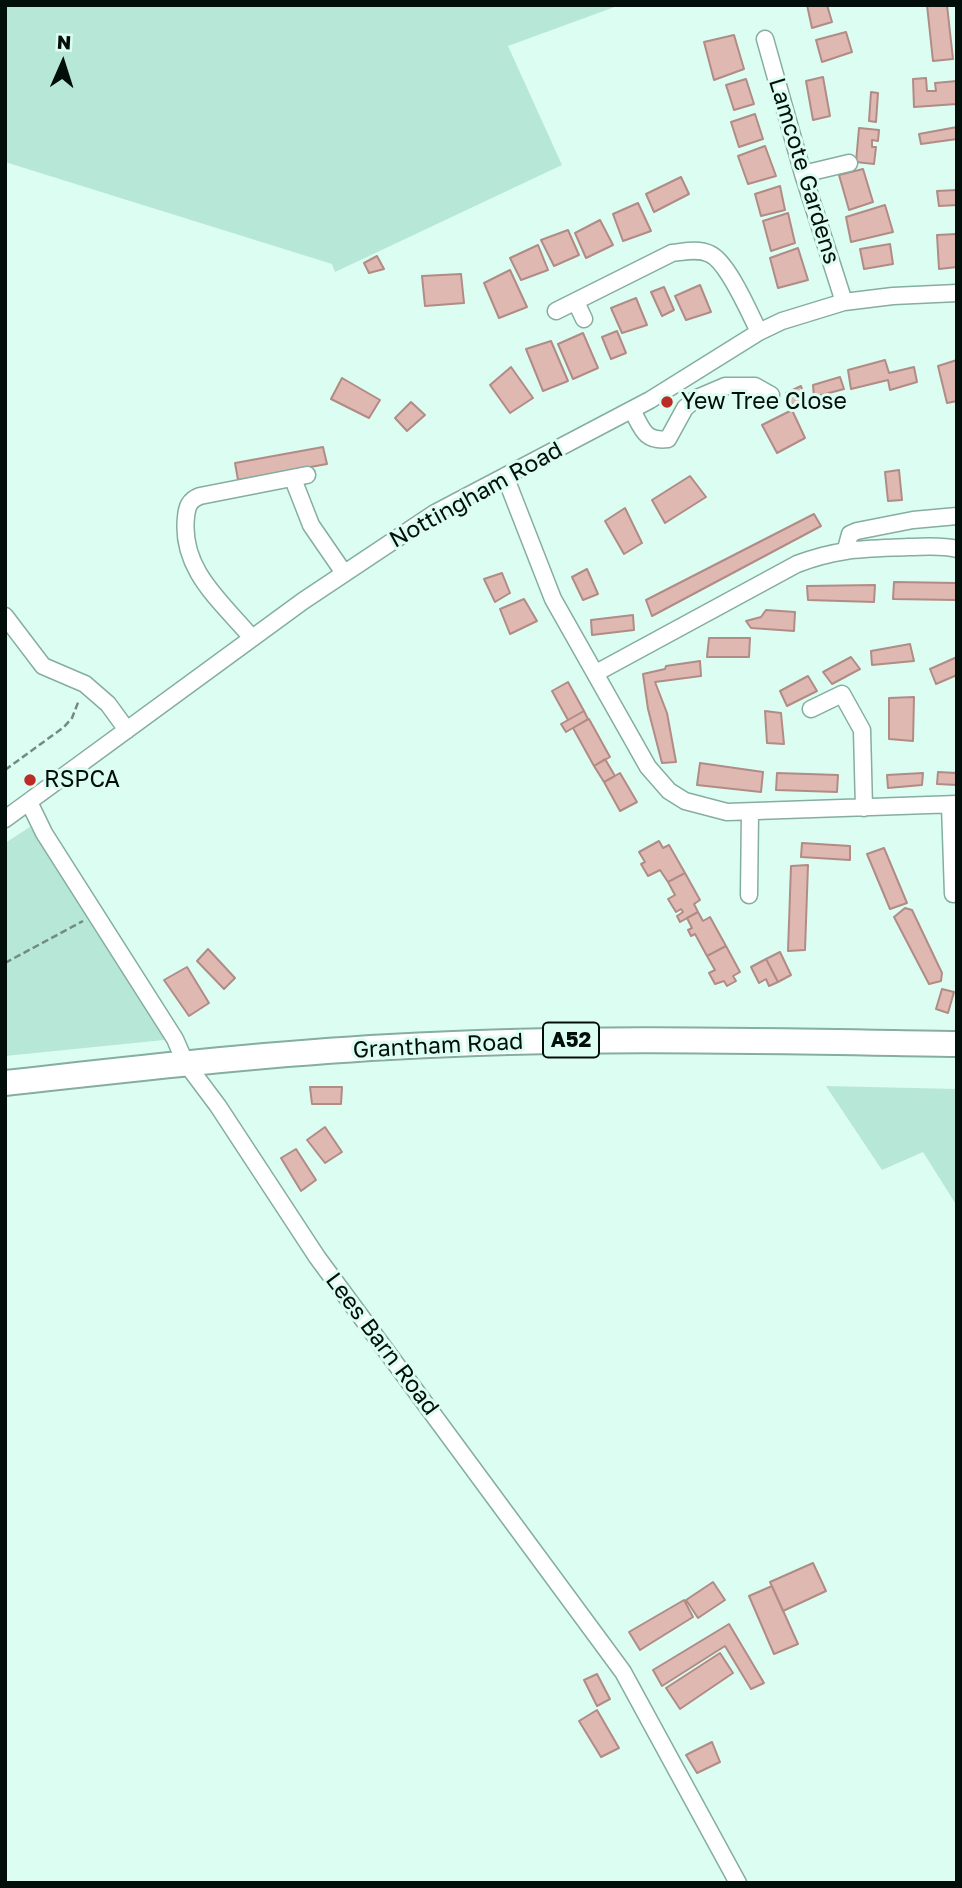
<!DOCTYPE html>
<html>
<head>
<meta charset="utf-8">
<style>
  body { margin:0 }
  #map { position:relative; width:962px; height:1888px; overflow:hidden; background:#dcfdf2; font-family:"Golos Text",sans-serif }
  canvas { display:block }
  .frame { position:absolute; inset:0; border:7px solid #020e0a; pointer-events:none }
  .north { position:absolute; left:28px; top:28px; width:70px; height:70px; -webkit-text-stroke:5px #dcfdf2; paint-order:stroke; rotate:3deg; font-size:19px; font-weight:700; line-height:28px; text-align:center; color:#020e0a }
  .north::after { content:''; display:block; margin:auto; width:24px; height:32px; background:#020e0a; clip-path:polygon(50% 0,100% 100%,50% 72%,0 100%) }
</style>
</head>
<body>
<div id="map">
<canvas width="962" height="1888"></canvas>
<div class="frame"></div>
<div class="north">N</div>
</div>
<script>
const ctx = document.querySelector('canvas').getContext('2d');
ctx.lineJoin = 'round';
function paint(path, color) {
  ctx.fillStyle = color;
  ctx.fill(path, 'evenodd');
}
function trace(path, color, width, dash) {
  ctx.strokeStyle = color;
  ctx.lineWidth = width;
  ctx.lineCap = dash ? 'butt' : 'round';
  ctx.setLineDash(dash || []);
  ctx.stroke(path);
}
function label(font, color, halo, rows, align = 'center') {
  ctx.font = font + ' "Golos Text",sans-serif';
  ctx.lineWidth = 6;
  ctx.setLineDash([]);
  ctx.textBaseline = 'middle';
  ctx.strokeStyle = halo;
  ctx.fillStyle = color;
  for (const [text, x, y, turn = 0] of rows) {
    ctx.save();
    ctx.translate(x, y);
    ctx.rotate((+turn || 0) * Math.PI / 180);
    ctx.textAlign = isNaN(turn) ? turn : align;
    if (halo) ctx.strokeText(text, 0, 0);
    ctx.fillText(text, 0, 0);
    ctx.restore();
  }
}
const green = new Path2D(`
  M5,5H620L508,46L562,165L335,272L332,264L5,162Z
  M30,827L160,1023L164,1040L5,1056V843Z
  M826,1086L957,1089V1206L923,1152L882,1170Z`);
const building = new Path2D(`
  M807,5H827L832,22L812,28Z
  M927,5H947L953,59L933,61Z
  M846,32L852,52L822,62L816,40Z
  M734,35L744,69L714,80L704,42Z
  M823,77L830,116L813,120L806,81Z
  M926,78L927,91H936L935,83L957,81V104L914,107L913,79Z
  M746,79L754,104L734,110L726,85Z
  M871,92L878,93L876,122L869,121Z
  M755,114L763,139L739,147L731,122Z
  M957,127V139L921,144L919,134Z
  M859,128L879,130L878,141L872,140V147H876L874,164L856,162Z
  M765,146L776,176L748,184L738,156Z
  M863,169L873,202L849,210L839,175Z
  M681,177L689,194L654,212L646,194Z
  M780,186L785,210L761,216L755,194Z
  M957,190V205L939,206L937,191Z
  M638,203L651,231L623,241L613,214Z
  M885,205L893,232L851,242L846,217Z
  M788,213L795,243L771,251L763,221Z
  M600,220L613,245L586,258L575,233Z
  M568,230L579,255L554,266L541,240Z
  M957,234V267L939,269L937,235Z
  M890,244L893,264L864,269L860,249Z
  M538,245L548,270L521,280L510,258Z
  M798,248L808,280L778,288L770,258Z
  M377,256L384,269L369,273L364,263Z
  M510,270L527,307L499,318L484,283Z
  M461,274L464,303L425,306L422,276Z
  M700,285L711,312L686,320L675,296Z
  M664,287L674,310L662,316L651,292Z
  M636,298L647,325L622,333L611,308Z
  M617,331L626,353L611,359L602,337Z
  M583,333L598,368L573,379L558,344Z
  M551,341L568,381L543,391L526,349Z
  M885,360L889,373L914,367L917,382L890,390L888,380L851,389L848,370Z
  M957,360V401L947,403L938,366Z
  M511,367L533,398L510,413L490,385Z
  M840,377L844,389L814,397L813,385Z
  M342,378L380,400L369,418L331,399Z
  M801,386L807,404L794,408L786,393Z
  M411,402L425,415L407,431L395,418Z
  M792,410L805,438L777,453L762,425Z
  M323,447L327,464L238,480L235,463Z
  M899,470L902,500L888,501L885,472Z
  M690,476L706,497L665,523L652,500Z
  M625,508L642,543L624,554L605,521Z
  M814,514L821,526L652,616L646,600Z
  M587,569L598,594L583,600L572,577Z
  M502,573L510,593L495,602L484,579Z
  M894,582L957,583L956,600L893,599Z
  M875,585L874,602L808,600L807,586Z
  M524,599L537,621L510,634L500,609Z
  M766,610L795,612L794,631L751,628L746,621L761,617Z
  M633,615L634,630L592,635L591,620Z
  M709,638H750L749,657H707Z
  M910,644L914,661L872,665L871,651Z
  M851,657L860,669L832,684L823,672Z
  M957,657V675L936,684L930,669Z
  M700,661L701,676L655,682L667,713L676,762L662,763L648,709L643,674L665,669L666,666Z
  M808,676L817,691L787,706L780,691Z
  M568,682L584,711L568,720L552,691Z
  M914,697L913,741L889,739V698Z
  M584,711L588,719L566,732L561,724Z
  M765,711L781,713L784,744L767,743Z
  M589,719L610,757L594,766L573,728Z
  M605,759L615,776L604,782L594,766Z
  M700,763L763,772L761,792L697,785Z
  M938,772L957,773V785L937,784Z
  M620,773L637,802L620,811L604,782Z
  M777,773L838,775L837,792L776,790Z
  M923,773L922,785L888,788L887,775Z
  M659,841L663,848L669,845L685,873L668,882L660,870L648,876L641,864L645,862L639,852Z
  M802,843L850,846V860L801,857Z
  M884,848L907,903L890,909L867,854Z
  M808,865L805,950L788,951L791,866Z
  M685,873L700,900L694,904L698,912L680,922L677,916L683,912L681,909L676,912L668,899L675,895L668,882Z
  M905,908L912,910L942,973L941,981L929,984L894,917Z
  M698,912L703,921L710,917L726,946L707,956L695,934L691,936L688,930L692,928L687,918Z
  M726,946L740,972L733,976L736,981L727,986L724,981L715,984L709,973L715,970L707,956Z
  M208,949L235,978L224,989L197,961Z
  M780,952L791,975L778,982L766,959Z
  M766,959L778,982L769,986L766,979L759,983L751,967Z
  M187,967L209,1003L189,1016L164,980Z
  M942,989L954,992L948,1013L936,1009Z
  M310,1087H342L341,1104H312Z
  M325,1127L342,1152L325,1163L307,1140Z
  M296,1149L316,1180L301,1191L281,1158Z
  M813,1563L826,1591L783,1611L770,1582Z
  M713,1582L725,1600L698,1618L686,1600Z
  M772,1586L798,1644L774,1654L749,1596Z
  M684,1600L693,1617L640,1650L629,1632Z
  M729,1624L764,1683L751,1689L725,1646L662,1686L653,1670Z
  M720,1653L733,1673L680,1709L666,1688Z
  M597,1674L610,1699L597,1706L584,1680Z
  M597,1710L619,1748L601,1757L579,1721Z
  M712,1742L720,1762L697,1773L686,1755Z`);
const path = new Path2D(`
  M5,770L64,727L72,718L79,700
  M5,963L83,921`);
const minor = new Path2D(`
  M765,39L803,174L844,302
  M803,174L849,163
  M576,302L584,319
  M556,311L672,253C683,252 698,248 710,254C728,262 750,314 759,332
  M632,410C642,428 644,442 668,439L685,408L697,398L725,386H755L771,395
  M505,476L553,599L648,767L669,791L685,801L727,812L957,804
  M293,479L311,525L344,573
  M846,549L850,534L857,531L913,520L957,516
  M5,616L43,666L85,684L108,704L127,730
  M252,638C222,602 180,570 186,517C187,507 189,500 200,496L307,475
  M596,673L797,564C839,548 864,549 908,547C924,547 941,545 957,549
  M811,709L842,694L862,730L864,808
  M29,802L44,833L175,1039L185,1062L218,1106L317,1257L623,1672L738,1883
  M950,805L953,894
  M5,819L303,601L435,513L650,400L759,332L782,321L844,302L893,296L957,293
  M749,895L750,812`);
const highway = new Path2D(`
  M5,1083C133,1069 261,1054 390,1047C579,1036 768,1041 957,1044`);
const markers = [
  [667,402,7,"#bb2c26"],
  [30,780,7,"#bb2c26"]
];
const shields = [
  [571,1040,56]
];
const shieldNames = [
  ["A52",571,1040]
];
const streetNames = [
  ["Lamcote Gardens",804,171,73],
  ["Nottingham Road",476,495,-29],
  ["Grantham Road",438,1046,-3],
  ["Lees Barn Road",382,1344,53]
];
const poiNames = [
  ["Yew Tree Close",681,402],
  ["RSPCA",44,780]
];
paint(green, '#b7e7d7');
paint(building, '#e0b8b2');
trace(building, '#b18b85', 2);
trace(minor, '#85ada0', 19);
trace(highway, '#85ada0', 28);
trace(path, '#748b83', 2.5, [7, 3.5]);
trace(minor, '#fff', 16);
trace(highway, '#fff', 24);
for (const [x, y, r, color] of markers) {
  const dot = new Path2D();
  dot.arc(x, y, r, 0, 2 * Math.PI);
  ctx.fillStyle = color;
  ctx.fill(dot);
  trace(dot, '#dcfdf2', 2.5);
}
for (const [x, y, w] of shields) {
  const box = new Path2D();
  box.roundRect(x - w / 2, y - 17.5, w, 35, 5);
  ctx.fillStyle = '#dcfdf2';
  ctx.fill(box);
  trace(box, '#020e0a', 2);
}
label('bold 21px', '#020e0a', null, shieldNames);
label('23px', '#020e0a', '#dcfdf2', streetNames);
label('23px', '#020e0a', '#dcfdf2', poiNames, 'left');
</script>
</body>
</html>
